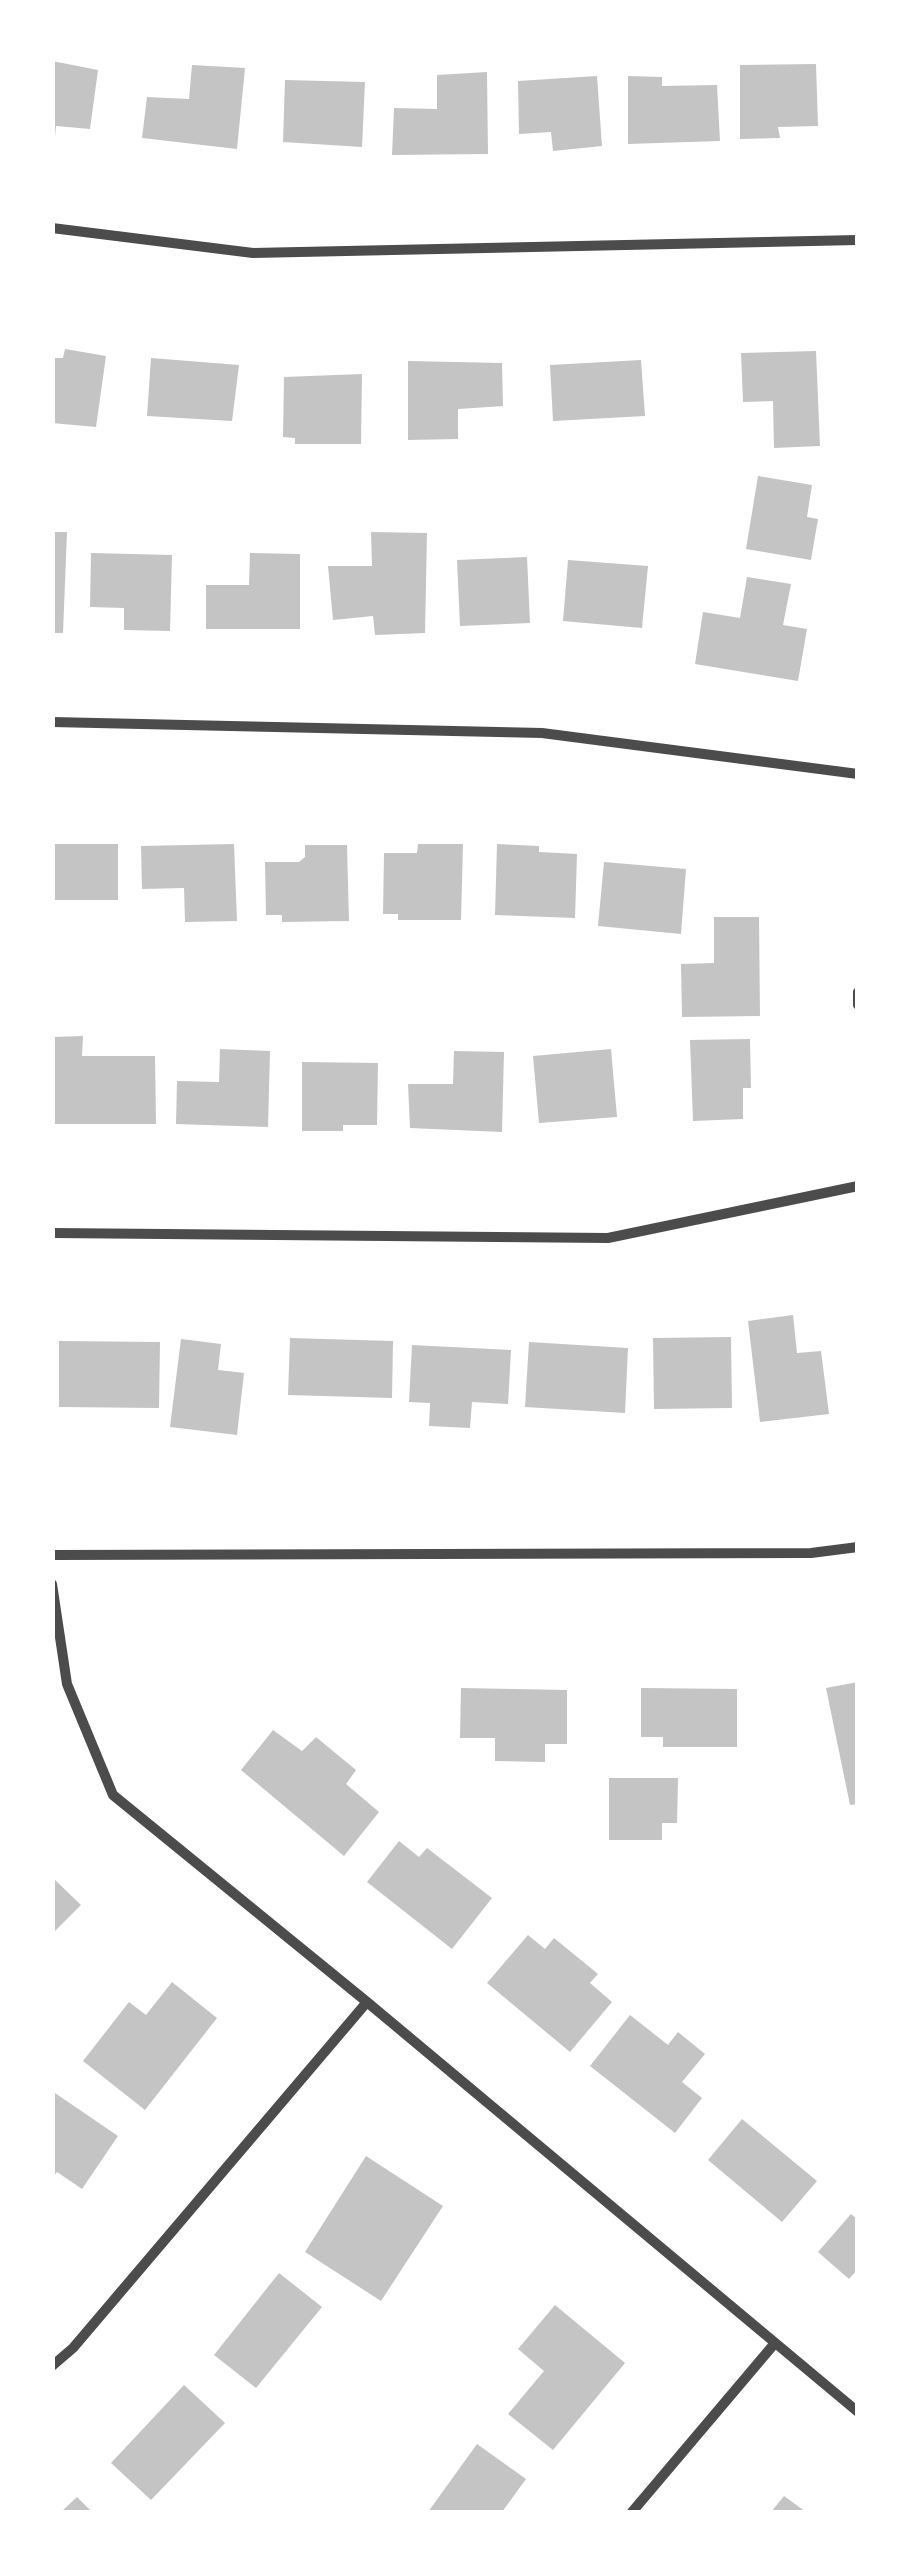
<!DOCTYPE html>
<html>
<head>
<meta charset="utf-8">
<style>
  body { margin:0 }
  #map { position:relative; width:910px; height:2565px; overflow:hidden; background:#fff; font-family:"PT Sans",sans-serif }
  canvas { display:block }
  .frame { position:absolute; inset:0; border:55px solid #fff; pointer-events:none }
</style>
</head>
<body>
<div id="map">
<canvas width="910" height="2565"></canvas>
<div class="frame"></div>
</div>
<script>
const ctx = document.querySelector('canvas').getContext('2d');
ctx.lineJoin = 'round';
function paint(path, color) {
  ctx.fillStyle = color;
  ctx.fill(path, 'evenodd');
}
function trace(path, color, width, dash) {
  ctx.strokeStyle = color;
  ctx.lineWidth = width;
  ctx.lineCap = dash ? 'butt' : 'round';
  ctx.setLineDash(dash || []);
  ctx.stroke(path);
}
const building = new Path2D(`
  M52,61L98,70L90,129L56,126L55,137L52,136Z
  M816,64L818,126L778,127L780,138L740,139V65Z
  M192,65L245,68L237,149L142,138L147,97L189,99Z
  M487,72L488,154L392,155L394,108L437,109V75Z
  M597,76L602,146L553,151L551,132L519,134L518,81Z
  M628,76L662,77V86L717,85L720,141L628,144Z
  M285,80L365,82L362,147L283,142Z
  M65,349L106,356L96,427L52,423V362L54,358H63Z
  M816,351L820,446L774,448L773,401L743,402L741,353Z
  M151,358L239,365L232,421L147,416Z
  M641,360L645,416L553,421L550,365Z
  M408,361L502,363L503,406L458,409V439L408,440Z
  M362,374L361,444H295V438L283,437L284,377Z
  M758,476L812,485L807,517L818,519L811,560L746,549Z
  M52,532H67L63,633H52Z
  M371,532L427,533L425,633L375,635L373,616L333,620L328,566H372Z
  M91,553L172,555L170,631L124,630V608L90,607Z
  M250,553L300,554V629H206V585H249Z
  M527,557L530,623L460,626L457,560Z
  M568,560L648,566L642,628L563,621Z
  M747,577L791,584L783,625L807,629L798,681L695,664L703,612L740,618Z
  M52,844H118V900H52Z
  M234,844L237,921L185,922L184,888L142,889L141,846Z
  M418,844H463L461,920H398V914H383L384,853H417Z
  M497,844L539,846V852L577,854L575,918L495,915Z
  M305,845H347L349,921L282,922V915H266L265,862H299L305,857Z
  M604,862L686,869L681,934L598,926Z
  M714,917H759L760,1016L682,1017L681,964L714,963Z
  M83,1036L82,1056H155L156,1124H52V1037Z
  M750,1039L751,1088H743V1119L693,1121L690,1040Z
  M220,1049L270,1051L268,1127L176,1124L177,1081L219,1082Z
  M611,1049L617,1117L539,1123L533,1056Z
  M454,1051L504,1052L502,1132L410,1128L408,1084H453Z
  M302,1062L378,1063L377,1125H343V1131H302Z
  M793,1315L797,1353L821,1351L829,1414L760,1422L748,1321Z
  M731,1337L732,1408L654,1409L653,1338Z
  M290,1338L393,1341L392,1398L288,1395Z
  M181,1339L221,1344L218,1370L244,1373L237,1435L170,1427Z
  M59,1341L160,1342L159,1408L59,1407Z
  M529,1342L628,1348L625,1413L525,1407Z
  M412,1345L511,1350L508,1404L472,1402L470,1428L429,1426L430,1403L409,1402Z
  M858,1682V1804L850,1805L826,1688Z
  M461,1688L567,1690V1744H545V1762L495,1761V1738H460Z
  M641,1688L737,1689V1747H663V1737H641Z
  M273,1730L302,1751L316,1737L356,1770L346,1784L379,1812L344,1856L241,1770Z
  M609,1778H678L677,1823H662V1840H609Z
  M399,1841L419,1857L427,1848L492,1898L452,1949L367,1882Z
  M52,1877L81,1905L52,1934Z
  M528,1935L545,1949L554,1938L598,1974L590,1983L612,2002L570,2052L487,1983Z
  M172,1982L217,2018L145,2110L83,2061L129,2002L146,2015Z
  M630,2015L668,2045L678,2032L705,2054L682,2082L702,2098L675,2133L590,2066Z
  M52,2091L118,2136L82,2189L57,2172L52,2179Z
  M742,2119L817,2181L782,2222L708,2160Z
  M366,2156L443,2206L381,2301L305,2252Z
  M851,2214L858,2220V2269L849,2279L818,2252Z
  M279,2273L322,2307L256,2388L214,2355Z
  M555,2305L625,2363L553,2450L508,2414L544,2371L518,2349Z
  M184,2385L225,2423L151,2500L111,2463Z
  M477,2444L526,2479L502,2512H428Z
  M784,2496L806,2512H771Z
  M77,2497L92,2512H61Z`);
const minor = new Path2D(`
  M52,228L253,253L858,240
  M52,722L542,733L858,774
  M858,992V1005
  M52,1233L608,1238L858,1186
  M52,1555L811,1553L858,1547
  M52,1584L67,1684L113,1795L367,2002L858,2412
  M52,2366L73,2348L367,2002
  M632,2512L775,2343`);
paint(building, '#c4c4c4');
trace(minor, '#4c4c4c', 10);
</script>
</body>
</html>
